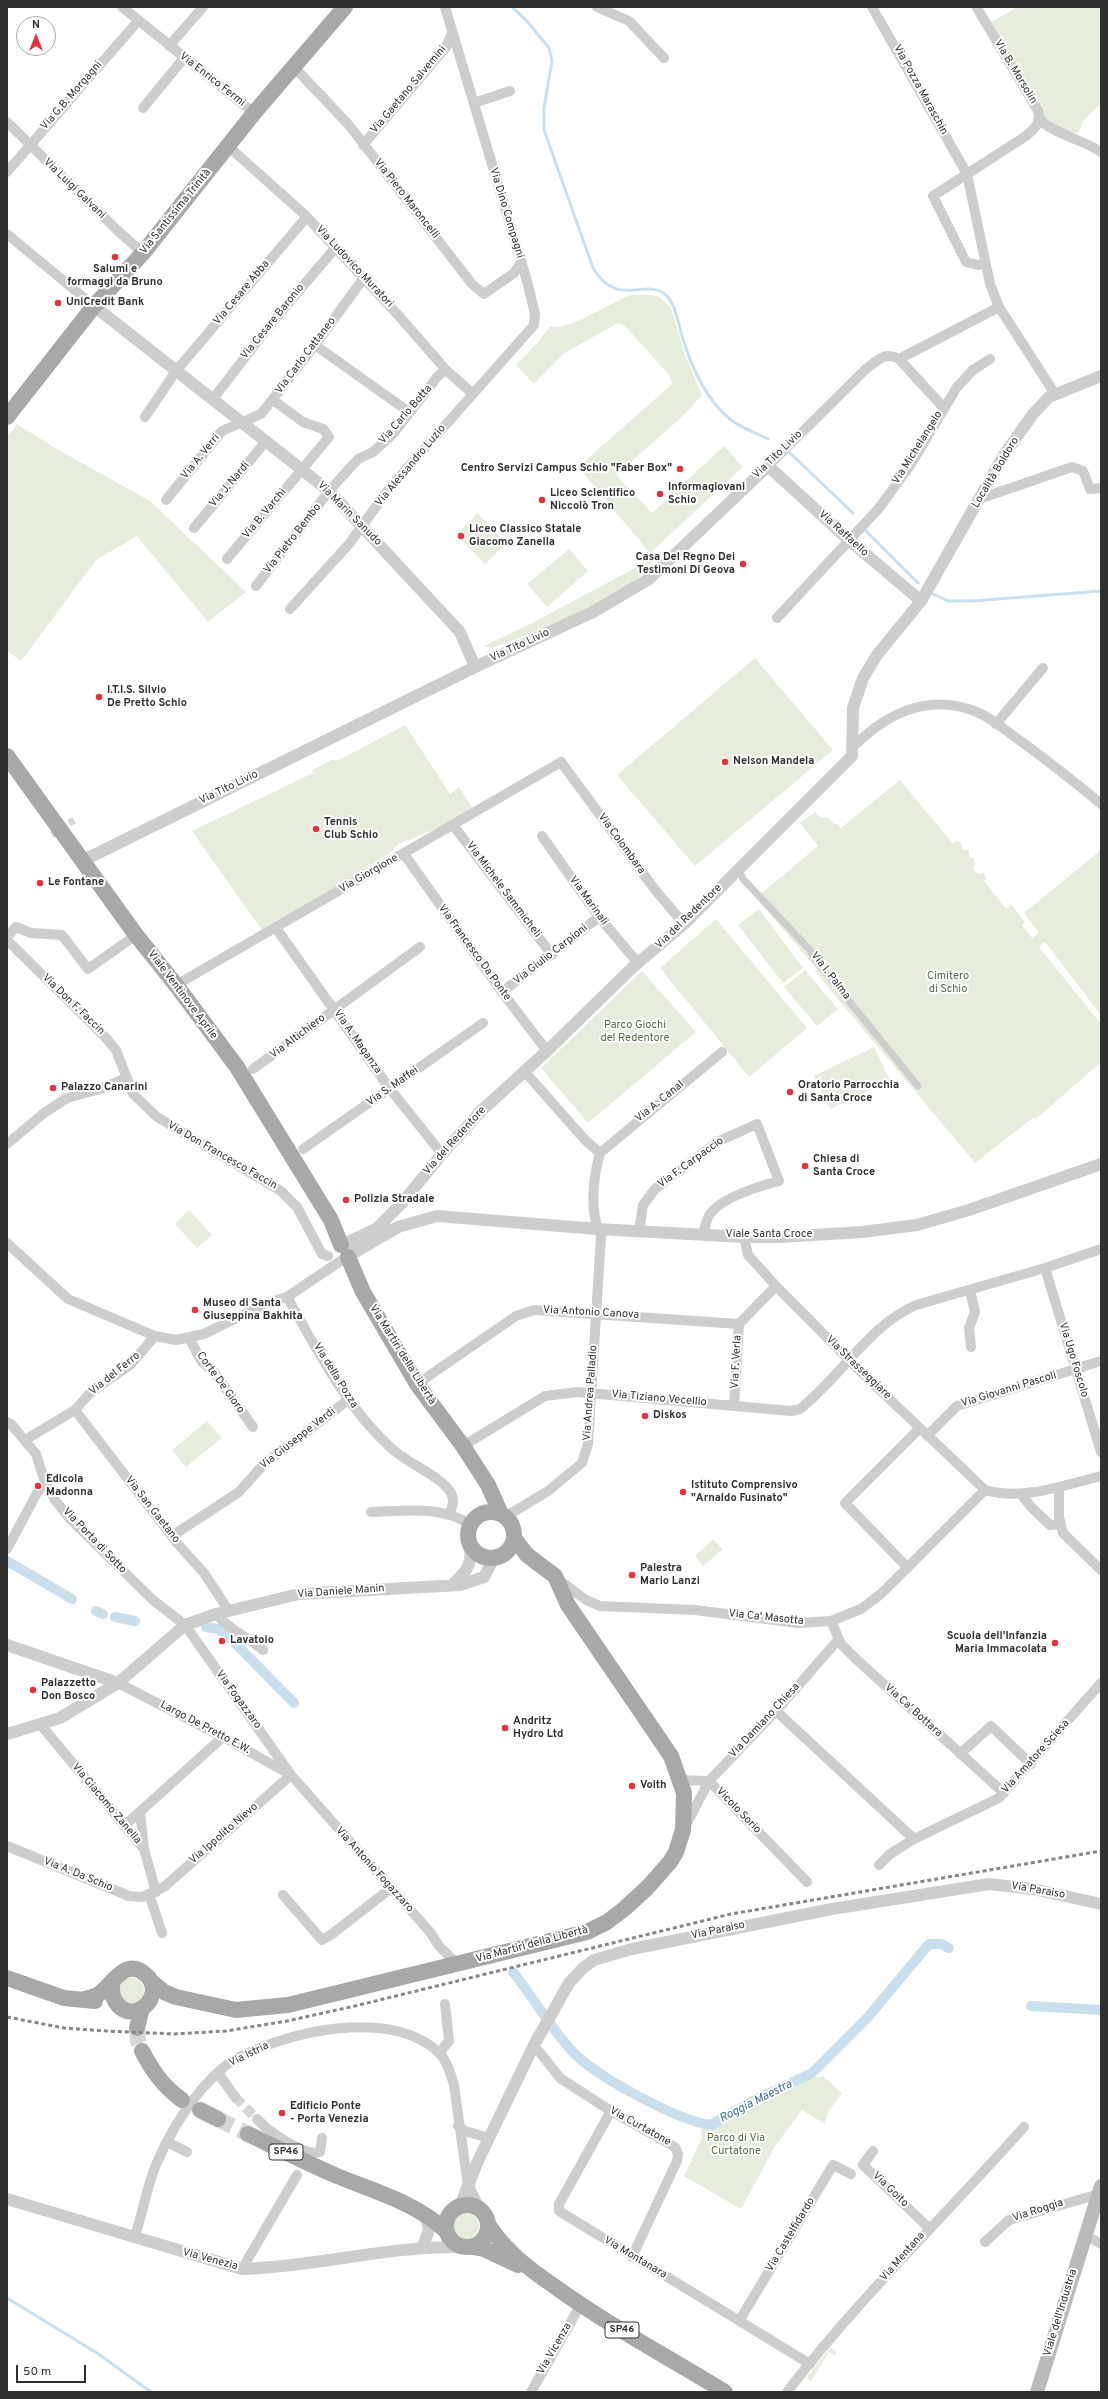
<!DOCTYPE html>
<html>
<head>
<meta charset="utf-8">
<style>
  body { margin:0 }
  #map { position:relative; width:1108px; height:2399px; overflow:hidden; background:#fff; font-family:Overpass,sans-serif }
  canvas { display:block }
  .frame { position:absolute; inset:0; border:8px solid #303030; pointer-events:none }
  .north { position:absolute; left:16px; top:16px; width:40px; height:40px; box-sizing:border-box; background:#fff; border:1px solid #acacac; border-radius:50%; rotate:0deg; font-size:11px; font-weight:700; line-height:16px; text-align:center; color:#303030 }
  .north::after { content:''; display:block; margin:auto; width:14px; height:18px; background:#e8303c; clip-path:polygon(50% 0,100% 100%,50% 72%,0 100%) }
  .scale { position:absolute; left:16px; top:2365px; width:70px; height:18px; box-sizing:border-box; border:2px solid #303030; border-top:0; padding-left:5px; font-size:12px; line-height:14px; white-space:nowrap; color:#303030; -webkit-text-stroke:3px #fff; paint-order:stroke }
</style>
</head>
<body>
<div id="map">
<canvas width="1108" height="2399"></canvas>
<div class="frame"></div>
<div class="north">N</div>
<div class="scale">50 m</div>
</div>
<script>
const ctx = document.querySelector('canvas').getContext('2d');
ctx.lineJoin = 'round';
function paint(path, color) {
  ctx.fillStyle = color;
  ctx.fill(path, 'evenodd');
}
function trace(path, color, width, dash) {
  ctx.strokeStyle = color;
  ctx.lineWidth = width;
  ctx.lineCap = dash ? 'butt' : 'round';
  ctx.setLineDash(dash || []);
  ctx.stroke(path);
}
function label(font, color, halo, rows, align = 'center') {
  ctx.font = font + ' Overpass,sans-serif';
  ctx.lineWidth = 4;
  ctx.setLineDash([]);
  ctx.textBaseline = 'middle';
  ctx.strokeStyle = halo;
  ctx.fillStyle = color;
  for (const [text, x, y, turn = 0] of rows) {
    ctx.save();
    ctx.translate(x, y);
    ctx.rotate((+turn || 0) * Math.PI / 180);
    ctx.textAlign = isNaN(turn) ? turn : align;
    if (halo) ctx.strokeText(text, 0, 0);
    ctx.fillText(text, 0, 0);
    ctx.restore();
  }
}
const green = new Path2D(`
  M1017,7H1101V103L1083,121L1078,134L1055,126L1044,119L990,23Z
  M631,295H651L660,297L671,308L685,355L702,395L684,415L616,475L652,513L724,446L743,467L650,553L578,467L670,386L672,383L670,376L626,327L618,323L564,353L534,384L516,365L539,341L550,326C569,332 610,302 631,295Z
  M17,424L55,448L150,501L246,592L208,622L137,536L96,560L21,661L7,651V437Z
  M478,513L506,544L485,564L456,534Z
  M569,549L588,571L547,607L527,584Z
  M658,556C629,599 549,626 501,645L491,648L484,646L532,623Z
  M755,658L833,750L695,866L617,775Z
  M405,725L450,794L459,787L475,812L399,844L390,853L264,933L192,831L313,773L312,770L334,759L335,761L341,759Z
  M900,780L953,844L956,841L961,843L963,850H969V857L974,858L975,864L973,869L978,874L984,873L986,879L984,881L1006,909L1011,904L1025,922L1022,925L1032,938L1039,933L1024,913L1101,850V1015L1045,942L1039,947L1101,1024V1062L1036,1119L1034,1117L975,1163L822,980L815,970L817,969L756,898L818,846L800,823L815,812L821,818L827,817L834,824H837L841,828Z
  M759,909L803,968L783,983L738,925Z
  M716,919L807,1028L749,1077L660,968Z
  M805,970L838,1009L817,1026L784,987Z
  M642,971L696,1032L588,1123L541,1068Z
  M874,1047L890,1081L830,1109L814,1076Z
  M189,1210L212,1235L197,1248L175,1224Z
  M207,1421L222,1438L186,1467L172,1450Z
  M713,1539L723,1549L703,1566L695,1556Z
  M118 1991a13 13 0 1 1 26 0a13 13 0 1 1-26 0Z
  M823,2076L842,2093L828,2112L825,2124L802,2110L775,2146L741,2209L684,2176L702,2138L701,2131L707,2125L706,2121L764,2089L774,2094L803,2079Z
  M453 2226a13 13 0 1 1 26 0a13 13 0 1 1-26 0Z
  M831,2347L837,2352L835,2355L829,2352L811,2381L806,2378Z`);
const stream = new Path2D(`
  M512,7L526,20L549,48L552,61L544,108V130L593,268C618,310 647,276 667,296C676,306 678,323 682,336C691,366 705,399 730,419C741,428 756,433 768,439
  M790,453L853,513
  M866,531L918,583
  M931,593L948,601H972L1101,591
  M7,2298L97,2353L151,2392`);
const canal = new Path2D(`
  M7,1561L72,1599
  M96,1611L103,1614
  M115,1617L135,1621
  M206,1627L218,1629L226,1634L294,1703
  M513,1972C533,1997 552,2030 573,2052C595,2076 680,2122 712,2125L757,2099L812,2073L868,2017L929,1944H941L949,1948
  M1031,2006L1101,2010`);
const pedestrianTunnel = new Path2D(`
  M52,835L74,820`);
const minorTunnel = new Path2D(`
  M235,2097L257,2119`);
const primaryTunnel = new Path2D(`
  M137,2028L138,2041L142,2051
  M218,2119L248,2134`);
const pedestrian = new Path2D(`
  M739,870L743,879L810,950L813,957L918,1086`);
const minor = new Path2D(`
  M122,7L254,113
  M597,7L629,21L664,58
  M872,7L967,174L990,284L999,307L1055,394
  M977,8L1038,111C1041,123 1035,128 1026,136L933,196L966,262L978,265L985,263
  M169,46L203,7
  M294,67L348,124L472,284L484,294L514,273L521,263
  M474,103L510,91
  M143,108L184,58
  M1040,119C1046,130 1087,142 1101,152
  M7,122L118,231L143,253
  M363,145L446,47L452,33
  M229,147L305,215L399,316L446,370L473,394
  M7,172L138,21
  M7,234L94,306
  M315,345L409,412
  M899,359L999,307
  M213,399L269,326L336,247
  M145,417L176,371L304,220L305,215
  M768,466L866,369C878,360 885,351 899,359L943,407
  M979,499L1072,467L1083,471L1090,489L1101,488
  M166,500L222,431L261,414L315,345L363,279
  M194,528L266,441
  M227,559L329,437L323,429L303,422L273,400
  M256,586L329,491L358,459L373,452L393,434L438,376L446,370
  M290,609L349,544L388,490L534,325L535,314L527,281L445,7
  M777,618L880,507L911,464L957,387L973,370L990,359
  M996,724L1043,668
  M853,747C888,712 931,692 979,713C994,719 1008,733 1022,742C1049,762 1075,782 1101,804
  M453,825L552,955
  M542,836L599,917L638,963
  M404,854L502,992L547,1051
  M276,928L390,1089L442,1154
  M7,937L16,927L31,933L62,935L88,969L136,935
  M7,940L105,1037L116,1050L133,1094L157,1117L281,1191L297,1207L322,1254L328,1256
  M176,985L561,762L656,891L684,924
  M502,992L599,917
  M253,1069L420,947
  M525,1072L585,1140L600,1153
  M7,1144L44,1113L67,1098L100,1089L127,1078
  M303,1149L483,1023
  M600,1153L722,1052
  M639,1231L643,1205L655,1189L719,1141L757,1124L779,1181C760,1186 722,1197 710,1214C706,1220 705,1228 703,1234
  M744,1237L748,1255L776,1286L860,1371L985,1490
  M7,1243L68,1299L155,1336L176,1340L204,1334L269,1302L287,1297L345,1258
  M1045,1268L1101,1452
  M970,1290L975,1312L969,1328L971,1347
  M287,1297C317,1349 345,1406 390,1447C406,1463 440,1475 451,1493C455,1500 452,1507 450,1514
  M189,1338L202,1362L213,1371L253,1427
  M417,1384L516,1316L534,1310L739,1324
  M734,1406L739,1324L776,1286
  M75,1410L177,1543L204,1573L229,1611
  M7,1422L11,1424L36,1454L45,1482L55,1500L70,1519L153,1600L185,1625L291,1775L430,1932L439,1946L458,1965
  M927,1436L957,1406L1101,1361
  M25,1440L75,1410L90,1393L130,1365L155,1336
  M463,1446L545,1396L577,1392L791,1411L800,1409C841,1377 868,1326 916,1305L1045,1268L1101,1249
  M1059,1487V1517L1063,1533L1101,1570
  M985,1490C1023,1501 1064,1485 1101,1476
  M1021,1494L1031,1507L1050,1525L1060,1524
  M371,1512C405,1511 442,1505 471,1525
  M505,1517L548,1491L582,1463L588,1444L601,1236C589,1212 593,1178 600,1153
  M172,1536L239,1492L263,1465L348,1400
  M7,1549L37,1493L45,1482
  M908,1568L845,1503L920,1428
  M559,1580L586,1600L600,1606L695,1610L798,1623L831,1621L861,1609L882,1593L985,1490
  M216,1614C230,1630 247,1637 263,1650
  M831,1621L841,1644L856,1659L1004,1793
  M118,1683L223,1737L291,1775
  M776,1711L914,1839
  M40,1724L144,1849L156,1892
  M960,1754L991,1726L1031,1764
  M681,1780L709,1781L776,1711L838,1640
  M140,1812L144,1849
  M124,1826L223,1737
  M685,1827L709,1781L807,1882
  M7,1846L129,1896L142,1897L164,1887L291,1775
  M879,1865L890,1854L914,1839L999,1798L1101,1683
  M149,1894L162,1933
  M283,1895L322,1940L332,1934L390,1889
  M534,2045L560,2078L611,2111L675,2147L678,2154L677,2161L632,2257
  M439,2053L449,2041L445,2004
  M218,2073L235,2097
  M611,2111L559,2204V2211L810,2364
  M257,2119C268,2131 304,2157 320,2152L322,2138
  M458,2126L465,2131L489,2138
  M167,2142L187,2152
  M873,2151L863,2165L929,2228
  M1085,2235L1101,2244
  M134,2238C143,2214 146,2188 156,2165C167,2138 182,2113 201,2090C210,2080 221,2068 232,2061C283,2032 391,2006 439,2053C447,2060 451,2075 454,2085L468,2186
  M985,2242L1009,2220L1099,2194
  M242,2269L297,2175
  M739,2321L833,2165L851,2174
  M531,2392L580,2306
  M787,2392C859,2298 945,2216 1024,2127`);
const tertiary = new Path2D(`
  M94,306L329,491L460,632L475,667
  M84,860L475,667L593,612L649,579L768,466L849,540L921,601
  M378,1227L402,1203L442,1154L481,1111L547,1051L632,968L684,924L852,756L853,708L863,678L877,655L921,601L1004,455L1033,414L1049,397L1101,376
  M344,1244L384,1225
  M350,1255L398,1227L437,1216L597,1229L744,1237H781L862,1232L917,1225L969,1210L1101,1164
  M452,1585C469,1569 472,1565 470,1541
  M7,1645L118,1683
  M7,1734L60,1718L118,1683L185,1625L216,1614L299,1594L460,1585L484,1577L494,1558
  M468,2186L479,2209
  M7,2199L242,2269C315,2267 388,2246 461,2247
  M460,2206L477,2163L534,2045L569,1983L583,1968L594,1960L632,1949L832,1909L989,1884L1033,1889L1101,1904
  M423,2246L429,2230L426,2215`);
const secondary = new Path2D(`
  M1037,2392L1101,2186`);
const primary = new Path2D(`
  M7,417L94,306L143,253L254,113L345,7
  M7,756L136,935L176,985L237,1067L331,1220L341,1245
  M348,1257L363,1292L417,1384L463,1446L488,1485L501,1514
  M468 1535a23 23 0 1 1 46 0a23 23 0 1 1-46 0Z
  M7,1978L64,1998L95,2001
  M151,1981L164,1992L176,1997L236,2010L288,2005L587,1932L607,1922L624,1909L647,1888L670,1862L676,1852L683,1830L684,1793L671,1756L568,1605L555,1576L527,1555L514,1538
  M84,1999C89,1998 95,1997 99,1994C113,1984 126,1956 146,1975C151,1979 153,1985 153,1991C152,1998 149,2003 144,2007C125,2021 107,2000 113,1981
  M137,2028L142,2008
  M142,2051C153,2072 163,2086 182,2100
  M200,2110L218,2119
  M248,2134C277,2148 307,2163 337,2176C373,2191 417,2203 446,2231
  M446 2226a21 21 0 1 1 42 0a21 21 0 1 1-42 0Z
  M488,2224C504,2250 529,2269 554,2286C608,2325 668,2357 725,2392
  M473,2247L484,2249L518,2265`);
const rail = new Path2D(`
  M7,2017L64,2028L106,2031L174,2034L226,2031L287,2021L355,2006L731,1914L1101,1851`);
const markers = [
  [115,257,4,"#e8303c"],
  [58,303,4,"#e8303c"],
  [680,469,4,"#e8303c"],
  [660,494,4,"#e8303c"],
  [542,500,4,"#e8303c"],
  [461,536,4,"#e8303c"],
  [743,564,4,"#e8303c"],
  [99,697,4,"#e8303c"],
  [725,762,4,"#e8303c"],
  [316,829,4,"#e8303c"],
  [40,883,4,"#e8303c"],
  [53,1088,4,"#e8303c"],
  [790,1092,4,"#e8303c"],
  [805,1166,4,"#e8303c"],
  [346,1200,4,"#e8303c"],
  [195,1310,4,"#e8303c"],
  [645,1416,4,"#e8303c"],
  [38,1486,4,"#e8303c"],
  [683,1492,4,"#e8303c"],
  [632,1575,4,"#e8303c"],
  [222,1641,4,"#e8303c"],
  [1055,1643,4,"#e8303c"],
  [33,1690,4,"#e8303c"],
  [505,1728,4,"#e8303c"],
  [632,1786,4,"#e8303c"],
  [282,2113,4,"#e8303c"]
];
const shields = [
  [286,2152,34],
  [622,2330,34]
];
const shieldNames = [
  ["SP46",286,2152],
  ["SP46",622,2330]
];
const streetNames = [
  ["Via B. Morsolin",1015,72,59],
  ["Via Enrico Fermi",212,80,38],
  ["Via Gaetano Salvemini",409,90,-50],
  ["Via Pozza Maraschin",920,90,61],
  ["Via G.B. Morgagni",72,96,-49],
  ["Via Luigi Galvani",74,189,44],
  ["Via Piero Maroncelli",406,199,52],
  ["Via Santissima Trinità",176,212,-51],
  ["Via Dino Compagni",506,213,73],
  ["Via Ludovico Muratori",354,267,47],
  ["Via Cesare Abba",242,293,-50],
  ["Via Cesare Baronio",273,322,-51],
  ["Via Carlo Cattaneo",306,356,-53],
  ["Via Carlo Botta",406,415,-49],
  ["Via Michelangelo",918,448,-58],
  ["Via Tito Livio",778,455,-44],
  ["Via A. Verri",201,457,-51],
  ["Via Alessandro Luzio",411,466,-50],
  ["Località Boldoro",996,473,-59],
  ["Via J. Nardi",230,485,-50],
  ["Via B. Varchi",265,514,-50],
  ["Via Marin Sanudo",349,514,45],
  ["Via Raffaello",843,534,42],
  ["Via Pietro Bembo",293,539,-52],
  ["Via Tito Livio",520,646,-25],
  ["Via Tito Livio",229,788,-26],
  ["Via Colombara",621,844,54],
  ["Via Giorgione",369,874,-30],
  ["Via Michele Sammicheli",503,890,53],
  ["Via Marinali",588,901,54],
  ["Via del Redentore",689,917,-44],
  ["Via Francesco Da Ponte",474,953,54],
  ["Via Giulio Carpioni",551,955,-38],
  ["Via I. Palma",830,976,52],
  ["Viale Ventinove Aprile",182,995,53],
  ["Via Don F. Faccin",73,1005,44],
  ["Via Altichiero",298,1037,-37],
  ["Via A. Maganza",357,1042,55],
  ["Via S. Maffei",393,1087,-35],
  ["Via A. Canal",660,1102,-39],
  ["Via del Redentore",455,1141,-48],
  ["Via Don Francesco Faccin",222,1156,30],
  ["Via F. Carpaccio",691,1163,-36],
  ["Viale Santa Croce",769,1235],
  ["Via Antonio Canova",591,1313,3],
  ["Via Martiri della Libertà",402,1355,58],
  ["Via Ugo Foscolo",1073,1360,73],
  ["Via F. Verla",737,1362,-87],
  ["Via Strasseggiare",858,1368,44],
  ["Via del Ferro",115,1374,-39],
  ["Via della Pozza",335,1376,58],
  ["Corte De Gioro",220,1383,54],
  ["Via Giovanni Pascoli",1009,1390,-17],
  ["Via Andrea Palladio",591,1393,-86],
  ["Via Tiziano Vecellio",659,1399,5],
  ["Via Giuseppe Verdi",298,1439,-38],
  ["Via San Gaetano",152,1510,52],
  ["Via Porta di Sotto",94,1541,46],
  ["Via Daniele Manin",341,1592,-4],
  ["Via Ca' Masotta",766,1618,6],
  ["Via Fogazzaro",238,1700,54],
  ["Via Ca' Bottara",913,1711,42],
  ["Via Damiano Chiesa",765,1721,-47],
  ["Largo De Pretto E.W.",205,1728,28],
  ["Via Amatore Sciesa",1036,1757,-48],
  ["Via Giacomo Zanella",106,1804,50],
  ["Vicolo Sorio",738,1811,46],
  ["Via Ippolito Nievo",224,1834,-41],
  ["Via Antonio Fogazzaro",374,1870,48],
  ["Via A. Da Schio",78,1875,22],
  ["Via Paraiso",1038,1891,10],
  ["Via Paraiso",718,1931,-12],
  ["Via Martiri della Libertà",532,1945,-15],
  ["Via Istria",249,2055,-26],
  ["Via Curtatone",640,2127,29],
  ["Via Goito",890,2190,44],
  ["Via Roggia",1038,2211,-18],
  ["Via Castelfidardo",791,2235,-59],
  ["Via Mentana",903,2257,-49],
  ["Via Montanara",635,2258,31],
  ["Via Venezia",210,2260,15],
  ["Viale dell'Industria",1061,2313,-73],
  ["Via Vicenza",555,2349,-60]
];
const poiNames = [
  ["Salumi e",115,270,"center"],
  ["formaggi da Bruno",115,283,"center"],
  ["UniCredit Bank",66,303],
  ["Centro Servizi Campus Schio \"Faber Box\"",672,469,"right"],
  ["Informagiovani",668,488],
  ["Schio",668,501],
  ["Liceo Scientifico",550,494],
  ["Niccolò Tron",550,507],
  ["Liceo Classico Statale",469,530],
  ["Giacomo Zanella",469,543],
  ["Casa Del Regno Dei",735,558,"right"],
  ["Testimoni Di Geova",735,571,"right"],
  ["I.T.I.S. Silvio",107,691],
  ["De Pretto Schio",107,704],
  ["Nelson Mandela",733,762],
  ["Tennis",324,823],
  ["Club Schio",324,836],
  ["Le Fontane",48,883],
  ["Oratorio Parrocchia",798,1086],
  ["di Santa Croce",798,1099],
  ["Palazzo Canarini",61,1088],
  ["Chiesa di",813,1160],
  ["Santa Croce",813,1173],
  ["Polizia Stradale",354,1200],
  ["Museo di Santa",203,1304],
  ["Giuseppina Bakhita",203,1317],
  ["Diskos",653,1416],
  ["Edicola",46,1480],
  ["Madonna",46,1493],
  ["Istituto Comprensivo",691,1486],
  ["\"Arnaldo Fusinato\"",691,1499],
  ["Palestra",640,1569],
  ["Mario Lanzi",640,1582],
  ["Scuola dell'Infanzia",1047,1637,"right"],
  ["Maria Immacolata",1047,1650,"right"],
  ["Lavatoio",230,1641],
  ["Palazzetto",41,1684],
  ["Don Bosco",41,1697],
  ["Andritz",513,1722],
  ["Hydro Ltd",513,1735],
  ["Voith",640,1786],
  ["Edificio Ponte",290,2107],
  ["- Porta Venezia",290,2120]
];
const parkNames = [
  ["Cimitero",948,977],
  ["di Schio",948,990],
  ["Parco Giochi",635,1026],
  ["del Redentore",635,1039],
  ["Parco di Via",736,2139],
  ["Curtatone",736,2152]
];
const waterNames = [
  ["Roggia Maestra",756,2102,-27]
];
paint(green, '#e6eddd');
trace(stream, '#c9dfed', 3);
trace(canal, '#c9dfed', 10);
trace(pedestrianTunnel, '#d6d6d6', 7, [7, 3.5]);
trace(minorTunnel, '#d6d6d6', 10, [10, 5]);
trace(primaryTunnel, '#d6d6d6', 16, [16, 8]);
trace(pedestrian, '#cdcdcd', 7);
trace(minor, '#cdcdcd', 10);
trace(tertiary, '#cdcdcd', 12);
trace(secondary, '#bababa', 14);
trace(primary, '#a8a8a8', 16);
trace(rail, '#858585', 3, [4, 3]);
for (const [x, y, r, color] of markers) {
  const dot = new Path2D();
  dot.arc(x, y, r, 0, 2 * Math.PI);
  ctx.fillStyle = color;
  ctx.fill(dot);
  trace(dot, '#fff', 1.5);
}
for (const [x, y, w] of shields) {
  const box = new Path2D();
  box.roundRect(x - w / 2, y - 8, w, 16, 3);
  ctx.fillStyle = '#fff';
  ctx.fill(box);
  trace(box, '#303030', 1);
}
label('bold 10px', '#303030', null, shieldNames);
label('11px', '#303030', '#fff', streetNames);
label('bold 11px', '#303030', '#fff', poiNames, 'left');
label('11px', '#526c3c', '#fff', parkNames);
label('italic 12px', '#3c7194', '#fff', waterNames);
</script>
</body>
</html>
